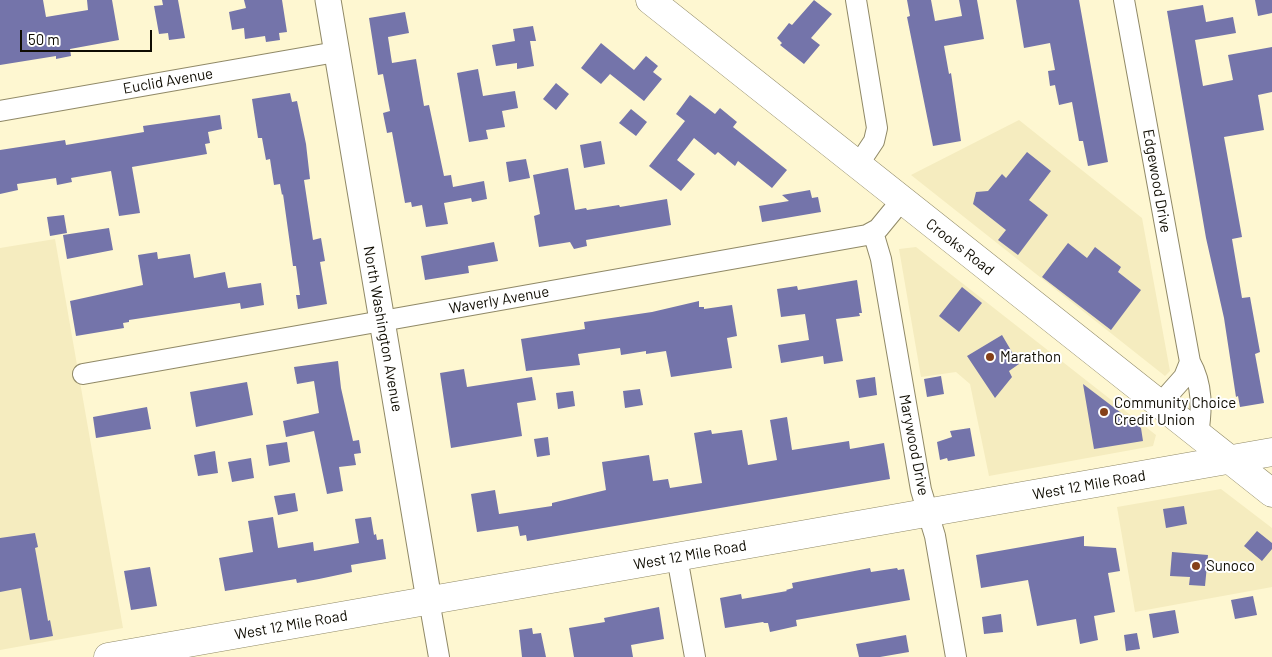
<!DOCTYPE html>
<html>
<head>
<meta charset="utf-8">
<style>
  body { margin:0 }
  #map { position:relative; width:1272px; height:657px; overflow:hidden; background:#fef7d1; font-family:Barlow,sans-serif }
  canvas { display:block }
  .scale { position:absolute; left:20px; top:30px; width:132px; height:22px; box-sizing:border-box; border:2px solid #0f0c02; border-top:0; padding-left:6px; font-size:15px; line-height:18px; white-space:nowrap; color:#0f0c02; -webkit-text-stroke:4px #fff; paint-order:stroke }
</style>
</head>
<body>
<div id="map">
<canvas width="1272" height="657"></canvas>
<div class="scale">50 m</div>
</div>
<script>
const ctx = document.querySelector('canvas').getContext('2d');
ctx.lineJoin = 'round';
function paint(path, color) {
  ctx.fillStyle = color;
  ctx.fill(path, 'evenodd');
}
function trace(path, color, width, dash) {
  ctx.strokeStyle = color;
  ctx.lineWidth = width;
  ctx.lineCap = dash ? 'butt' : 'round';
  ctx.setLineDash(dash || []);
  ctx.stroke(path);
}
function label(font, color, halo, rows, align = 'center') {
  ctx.font = font + ' Barlow,sans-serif';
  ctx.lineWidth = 4;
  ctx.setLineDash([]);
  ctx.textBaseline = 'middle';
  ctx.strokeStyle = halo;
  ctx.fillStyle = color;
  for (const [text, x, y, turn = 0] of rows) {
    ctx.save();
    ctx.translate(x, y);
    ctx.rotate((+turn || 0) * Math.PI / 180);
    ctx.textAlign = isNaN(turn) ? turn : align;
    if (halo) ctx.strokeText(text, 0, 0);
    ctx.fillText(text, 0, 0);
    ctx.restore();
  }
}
const built = new Path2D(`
  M1019,120L1142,218L1170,371L1165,376L911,175Z
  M55,239L123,628L0,650V248Z
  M916,247L1156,435L1153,446L989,476L970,384L956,372L921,377L899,249Z
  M1221,489L1272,528V587L1135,612L1117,507Z`);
const building = new Path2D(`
  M0,0H43L46,17L88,10L87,0H112L119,40L70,49L71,56L56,59V56L0,65Z
  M162,0H178L185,38L169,40L168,33L159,34L154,6L163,5Z
  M244,0H282L287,32L279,33L280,40L266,42L265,36L245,39L244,28L232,30L229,12L246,8Z
  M814,0L832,14L811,38L820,45L804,64L780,45L782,43L777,38L789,23L792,25Z
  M907,0H931L935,21L962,16L959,0H977L984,39L944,46L949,74L951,73L961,141L933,146L907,17L910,16Z
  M1016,0H1079L1108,162L1088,166L1083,141H1079L1072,102L1059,105L1055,85L1050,86L1048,71L1055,70L1050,43L1024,48Z
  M1255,0H1272V13L1258,16Z
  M1203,5L1206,22L1233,17L1236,33L1195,40L1203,86L1233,80L1228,55L1272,47V92L1258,95L1264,130L1224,137L1242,237L1232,239L1242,298L1250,297L1260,352L1255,354L1264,403L1240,407L1238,396L1236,397L1224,318L1206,238L1167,11Z
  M405,12L409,33L388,37L392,63L416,59L424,106L429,105L444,176L451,175L453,187L484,181L487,199L472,202L471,198L444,203L448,224L426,227L422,205L412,207L411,202L405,203L392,132L387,133L383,113L390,111L383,74L378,75L369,18Z
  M533,26L536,41H530L534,66L517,69V63L496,66L492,45L515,41L513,29Z
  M601,43L634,70L646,56L658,66L653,72L662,79L644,101L610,74L601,84L581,68Z
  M478,69L483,96L515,91L518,108L502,111L505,127L486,130L488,139L469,142L457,73Z
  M556,83L569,94L556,110L543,99Z
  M290,93L292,102L297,101L306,144L310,179L304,180L313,240L321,238L325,261L320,262L327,304L298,309L296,295H300L296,266H293L283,194L282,195L280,184L274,185L270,159L266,160L262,138H258L252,99Z
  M690,95L715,114L720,108L737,122L733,127L787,170L772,188L738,161L735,166L718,152L715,155L694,138L677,160L695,174L681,191L649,166L685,121L676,114Z
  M631,109L647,122L636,136L619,123Z
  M220,115L222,129L208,132L210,143L205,144L207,154L132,167L140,213L119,216L111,171L71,178L72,182L57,185L56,178L17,184L18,190L0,194V150L65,140L66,145L144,132L143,126Z
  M601,141L605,164L584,168L580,145Z
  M1027,152L1051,171L1029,200L1048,215L1018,255L998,240L1006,230L973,204L976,192L988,191L1002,174L1006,178Z
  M526,159L530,178L509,182L506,162Z
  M568,168L575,210L586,208L587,210L619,205L620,207L667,199L671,225L586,240L587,246L574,249L570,242L539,247L534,216L540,214L533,175Z
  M810,190L812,198L818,197L821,212L762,222L759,206L789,201L782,195Z
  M64,215L67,233L50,236L47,217Z
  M109,228L113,250L67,259L63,235Z
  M494,242L498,261L468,266L469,273L425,280L421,256Z
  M1068,243L1087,258L1095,247L1121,267L1118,272L1141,290L1111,330L1042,277Z
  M157,252L158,259L190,254L194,278L225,272L228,288L261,283L264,305L241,309L240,303L129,320V322L123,323L124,328L76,336L70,301L143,285L138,255Z
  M857,280L862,313H859L860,316L836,319L843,361L824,364L823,356L781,363L778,345L809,340L805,314L781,317L777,289L797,286L798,290Z
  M962,287L982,303L959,332L939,316Z
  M699,301V307H704V309L732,305L737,336L727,338L732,368L671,377L666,351L646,354V351L621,355L620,348L578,354L580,365L526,371L521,339L585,329L584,322L652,312Z
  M1002,335L1019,364L1009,371L1012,377L995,398L967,356Z
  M338,361L341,388L353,441L359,440L361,453L354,454L356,465L339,467L343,491L327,494L314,431L286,437L283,421L319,413L314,381L297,384L294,367Z
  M464,369L467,387L532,377L536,400L517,403L522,436L451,448L440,373Z
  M941,376L944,394L927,397L924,379Z
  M875,377L877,395L859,398L856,380Z
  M247,382L253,415L196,427L190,392Z
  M1083,384L1141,428L1143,441L1094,449Z
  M640,389L643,405L625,408L623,391Z
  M573,391L575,406L558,409L556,393Z
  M147,407L151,429L96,438L93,417Z
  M787,417L792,450L849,441L850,449L884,443L890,479L527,541L526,535L520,536L518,526L477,532L471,494L495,490L499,514L552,506V503L606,490L602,462L649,455L653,481L668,479L670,488L702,483L694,433L711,430L712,434L742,430L748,465L777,460L770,420Z
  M970,428L975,456L948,461L947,458L940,460L937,442L952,437L950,431Z
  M548,437L550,455L537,457L534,439Z
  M287,442L290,462L269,466L266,445Z
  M215,451L218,473L198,476L194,455Z
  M251,458L254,478L232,482L228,462Z
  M295,493L298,511L278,515L274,496Z
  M1184,506L1187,524L1166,528L1163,509Z
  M273,517L278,548L313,542L314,551L359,543L355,519L371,517L374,535L376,534L377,540L383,539L386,559L351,565L352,572L319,579L297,583L296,579L225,591L219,558L253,552L248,521Z
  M1257,531L1272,543V549L1262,561L1244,546Z
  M35,533L38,547L35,548L48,621L50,620L53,636L30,640L21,588L0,592V538Z
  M1084,536V546L1116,548L1120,571L1108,573L1115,612L1094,616L1098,640L1080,644L1076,619L1037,626L1028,580L981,588L976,555Z
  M1172,552L1208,555L1205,586L1189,585L1190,577L1170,576Z
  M150,567L157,606L131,610L124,571Z
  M870,568L871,572L897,568L898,570L904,569L910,600L796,620L797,626L770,632L768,623H764L763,622L725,628L720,598L741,594L742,599L787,591L786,590L793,588L792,583Z
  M1253,596L1257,615L1235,619L1231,600Z
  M659,607L664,639L631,645L633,657H574L569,628L605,622L604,618Z
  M1175,610L1179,633L1153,638L1149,614Z
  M1001,614L1003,632L984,634L982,617Z
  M532,628L533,634L541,633L546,657H522L519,630Z
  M1137,633L1140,649L1126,651L1124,635Z
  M906,635L909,652L880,657H859L856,644Z`);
const minor = new Path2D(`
  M856,0L877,128L874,141L858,165
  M1124,0L1190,362C1203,385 1202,409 1198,435
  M0,111L336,52
  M873,232L881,259L921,490L935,536L956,657
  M83,374L867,235L878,229L901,201
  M1160,404L1184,377L1190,362
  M677,557L695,657
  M429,600L439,657`);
const tertiary = new Path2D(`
  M328,0L429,600`);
const secondary = new Path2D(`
  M650,0L1272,493
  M108,657L1272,452`);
const markers = [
  [990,357,5,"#854018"],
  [1104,412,5,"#854018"],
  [1196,566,5,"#854018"]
];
const streetNames = [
  ["Euclid Avenue",168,81,-10],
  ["Edgewood Drive",1157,181,80],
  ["Crooks Road",960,247,38],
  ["Waverly Avenue",499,300,-10],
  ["North Washington Avenue",383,329,80],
  ["Marywood Drive",914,445,79],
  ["West 12 Mile Road",1089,485,-10],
  ["West 12 Mile Road",690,555,-10],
  ["West 12 Mile Road",291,625,-10]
];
const poiNames = [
  ["Marathon",1000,357],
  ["Community Choice",1114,403],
  ["Credit Union",1114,420],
  ["Sunoco",1206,566]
];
paint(built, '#f5ecbf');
paint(building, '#7474aa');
trace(minor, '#908967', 22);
trace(tertiary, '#908967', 27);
trace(secondary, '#908967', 29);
trace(minor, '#fff', 20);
trace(tertiary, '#fff', 25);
trace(secondary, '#fff', 28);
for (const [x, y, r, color] of markers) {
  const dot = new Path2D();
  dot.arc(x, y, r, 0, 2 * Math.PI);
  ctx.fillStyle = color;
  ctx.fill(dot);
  trace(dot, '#fff', 2);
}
label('15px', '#0f0c02', '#fff', streetNames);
label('15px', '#0f0c02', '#fff', poiNames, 'left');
</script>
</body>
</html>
